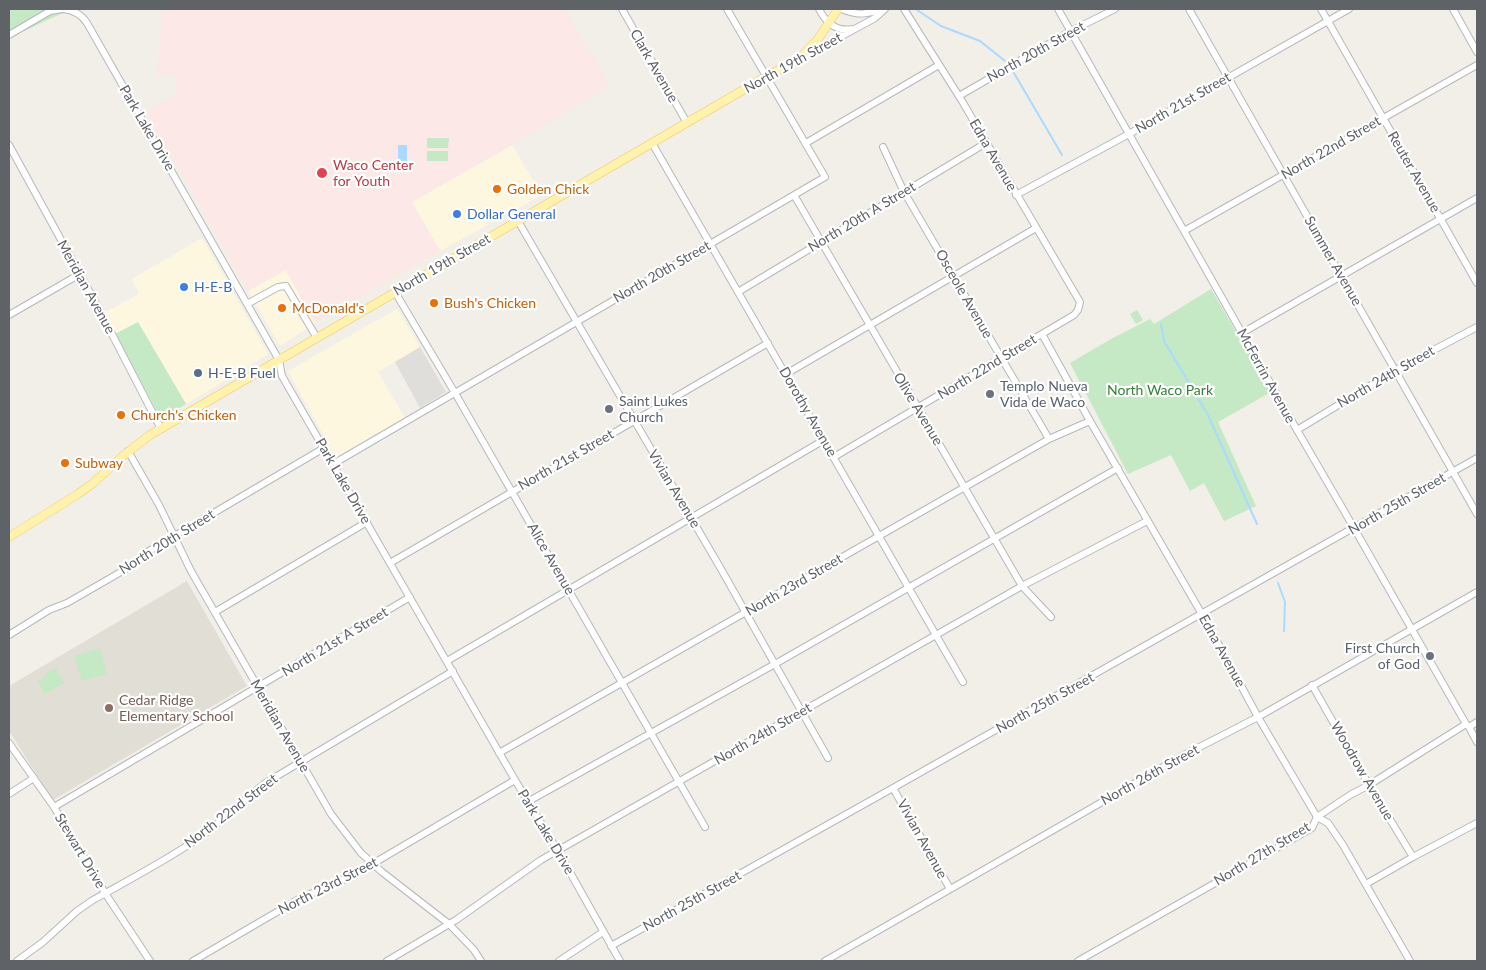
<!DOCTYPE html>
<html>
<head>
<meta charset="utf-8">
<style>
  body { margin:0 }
  #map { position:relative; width:1486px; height:970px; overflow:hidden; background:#f1efe8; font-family:Lato,sans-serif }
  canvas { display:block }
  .frame { position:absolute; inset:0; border:10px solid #5f6368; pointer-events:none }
</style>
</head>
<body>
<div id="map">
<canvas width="1486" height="970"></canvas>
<div class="frame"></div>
</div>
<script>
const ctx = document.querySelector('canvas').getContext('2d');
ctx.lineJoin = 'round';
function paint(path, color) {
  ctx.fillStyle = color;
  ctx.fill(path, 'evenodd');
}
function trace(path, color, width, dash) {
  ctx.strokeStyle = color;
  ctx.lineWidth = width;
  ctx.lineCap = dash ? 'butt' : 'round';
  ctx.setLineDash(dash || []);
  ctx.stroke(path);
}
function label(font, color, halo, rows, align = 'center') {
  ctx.font = font + ' Lato,sans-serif';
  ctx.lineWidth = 4.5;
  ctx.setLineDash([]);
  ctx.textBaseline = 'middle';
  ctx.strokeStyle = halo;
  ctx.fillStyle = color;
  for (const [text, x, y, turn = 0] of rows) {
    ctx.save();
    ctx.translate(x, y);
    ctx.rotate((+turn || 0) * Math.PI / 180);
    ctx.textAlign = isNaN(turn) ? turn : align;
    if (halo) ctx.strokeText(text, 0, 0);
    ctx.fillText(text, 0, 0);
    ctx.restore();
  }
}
const commercial = new Path2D(`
  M512,145L542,195L440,251L412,202Z
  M202,238L268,354L186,404L138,322L115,334L104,313L139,294L132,279Z
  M286,270L315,323L280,346L248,291Z
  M397,309L420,347L378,372L405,418L336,458L288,371Z`);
const industrial = new Path2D(`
  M420,347L446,392L420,408L395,362Z`);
const education = new Path2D(`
  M187,581L247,686L53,800L9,731V686Z`);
const medical = new Path2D(`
  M162,9H564L610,85L512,145L412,202L440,251L315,323L286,270L248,291L145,110L176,96V76L157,75Z`);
const green = new Path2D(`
  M9,9H69V10L9,38Z
  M427,138H449L448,148H427Z
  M427,151H448V161H427Z
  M1211,289L1271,392L1218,422L1256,506L1224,521L1204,483L1190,491L1171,455L1128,474L1070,363L1111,339L1150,319L1154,324Z
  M1137,310L1143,320L1136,324L1130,314Z
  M138,322L186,404L163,418L160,417L115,334Z
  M100,648L107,674L82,681L74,656Z
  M56,668L64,683L46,693L44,692L38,681L46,676L45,674Z`);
const water = new Path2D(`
  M398,145H407V167H398Z`);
const stream = new Path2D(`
  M917,10L941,26L980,41L1005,61
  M1014,73L1062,155
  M1161,324L1164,341L1208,415L1257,524
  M1278,583L1285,602L1284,631`);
const minor = new Path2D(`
  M63,9C74,10 81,14 87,23L279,360L282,376L515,780L558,851L620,961
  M622,9L687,123
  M819,9C826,23 837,32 853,29
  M841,9C860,16 863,14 882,10
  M1058,9L1297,430L1354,528L1466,724L1469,727L1477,742
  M1189,9L1477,514
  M1321,9L1477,283
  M1453,9L1477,52
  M9,35L50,11L62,9
  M803,57L875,18L885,9
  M959,96L1071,31L1115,9
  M652,143L963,682
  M806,143L939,65
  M9,145L99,309L161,429
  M883,147L904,192L1049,439
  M794,195L1022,586L1051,617
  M1016,195L1129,134L1349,9
  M518,221L721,569L828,758
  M1184,231L1477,65
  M395,292L455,393L705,827
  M738,292L986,143
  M247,304L278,287L286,286L317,338
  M9,315L80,274
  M1242,333L1477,198
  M1042,334L1090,421L1207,623L1258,717L1317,817L1328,823L1343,845L1410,961
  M786,374L1036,228
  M1297,430L1396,370L1477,327
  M128,451L159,505L191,571L331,814L361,853L382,872L449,924L474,950L481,961
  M834,457L1074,315L1078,310L1080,302L962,101L904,9
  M333,464L825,177L727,9
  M390,563L768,343
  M215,612L367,522
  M9,635L49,610L67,603L133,565L149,551L324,448
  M447,661L824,440
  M1312,685L1369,785L1413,857
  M1469,727L1477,722
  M9,743L54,807L105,893L150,961
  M499,753L1049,439L1090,421
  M893,788L950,889
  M9,794L34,778
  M529,801L775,664L1118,468
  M54,807L410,597
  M1366,884L1413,857L1477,823
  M611,946L893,788L1477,458
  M17,961L43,942L77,911L93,900C127,881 163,862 196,840C221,823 242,800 267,782L453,671
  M193,961L299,899L352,876L515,780
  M387,961L456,920L541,860L1022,586L1147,521
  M559,961L603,932
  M825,961L1184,755L1258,717L1477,592
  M1078,961L1312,828L1317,817L1350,795L1369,785L1466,724`);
const major = new Path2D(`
  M9,537L78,494L92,484L124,455L150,435L762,79L799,59L818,39L838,9`);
const markers = [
  [322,173,6,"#e0444e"],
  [497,189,5,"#e8710a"],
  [457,214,5,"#3f7fe0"],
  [184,287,5,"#3f7fe0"],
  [434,303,5,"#e8710a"],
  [282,308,5,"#e8710a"],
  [198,373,5,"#5c6f8a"],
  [990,394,5,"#6b7280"],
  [609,409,5,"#6b7280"],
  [121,415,5,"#e8710a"],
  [65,463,5,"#e8710a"],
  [1430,656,5,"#6b7280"],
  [109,708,5,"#8d6e63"]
];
const streetNames = [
  ["North 20th Street",1036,52,-29],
  ["North 19th Street",793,63,-29],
  ["Clark Avenue",654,66,60],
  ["North 21st Street",1183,103,-30],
  ["Park Lake Drive",147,128,60],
  ["North 22nd Street",1331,148,-30],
  ["Edna Avenue",993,155,60],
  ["Reuter Avenue",1414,172,60],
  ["North 20th A Street",862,217,-31],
  ["Summer Avenue",1333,261,60],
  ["North 19th Street",442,265,-30],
  ["North 20th Street",662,272,-30],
  ["Meridian Avenue",86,287,61],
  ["Osceole Avenue",964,294,60],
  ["North 22nd Street",987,367,-31],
  ["McFerrin Avenue",1266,376,61],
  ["North 24th Street",1386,377,-30],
  ["Olive Avenue",918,409,59],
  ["Dorothy Avenue",808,412,60],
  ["North 21st Street",566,460,-30],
  ["Park Lake Drive",343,481,60],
  ["Vivian Avenue",674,489,59],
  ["North 25th Street",1397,504,-30],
  ["North 20th Street",167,542,-32],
  ["Alice Avenue",551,559,60],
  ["North 23rd Street",794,585,-30],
  ["North 21st A Street",335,642,-31],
  ["Edna Avenue",1222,651,61],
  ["North 25th Street",1045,703,-29],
  ["Meridian Avenue",280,726,60],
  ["North 24th Street",763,734,-30],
  ["Woodrow Avenue",1362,771,60],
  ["North 26th Street",1150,775,-29],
  ["North 22nd Street",231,811,-37],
  ["Park Lake Drive",546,832,59],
  ["Vivian Avenue",922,839,61],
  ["Stewart Drive",80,851,59],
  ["North 27th Street",1262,854,-31],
  ["North 23rd Street",328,886,-27],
  ["North 25th Street",692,901,-29]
];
const healthNames = [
  ["Waco Center",333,165],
  ["for Youth",333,181]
];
const foodNames = [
  ["Golden Chick",507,189],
  ["Bush's Chicken",444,303],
  ["McDonald's",292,308],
  ["Church's Chicken",131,415],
  ["Subway",75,463]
];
const shopNames = [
  ["Dollar General",467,214],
  ["H-E-B",194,287]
];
const serviceNames = [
  ["H-E-B Fuel",208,373]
];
const worshipNames = [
  ["Templo Nueva",1000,386],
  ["Vida de Waco",1000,402],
  ["Saint Lukes",619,401],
  ["Church",619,417],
  ["First Church",1420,648,"right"],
  ["of God",1420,664,"right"]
];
const parkNames = [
  ["North Waco Park",1160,390]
];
const educationNames = [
  ["Cedar Ridge",119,700],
  ["Elementary School",119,716]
];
paint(commercial, '#fef7e0');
paint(industrial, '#e0deda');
paint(education, '#e1ded6');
paint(medical, '#fce8e6');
paint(green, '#c5e8c5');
paint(water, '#aadaff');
trace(stream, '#aadaff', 2);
trace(minor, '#b5b8bc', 8);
trace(major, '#f2c960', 9);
trace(minor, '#fff', 6);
trace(major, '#fff2af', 8);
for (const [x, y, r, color] of markers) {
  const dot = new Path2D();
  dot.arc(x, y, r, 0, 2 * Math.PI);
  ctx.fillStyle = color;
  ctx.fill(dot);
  trace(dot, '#fff', 2);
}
label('14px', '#5f6368', '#fff', streetNames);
label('14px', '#be3a42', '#fff', healthNames, 'left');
label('14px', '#c56008', '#fff', foodNames, 'left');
label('14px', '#366cbe', '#fff', shopNames, 'left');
label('14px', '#4e5e75', '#fff', serviceNames, 'left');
label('14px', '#5b616d', '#fff', worshipNames, 'left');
label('14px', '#348238', '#fff', parkNames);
label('14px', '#785e54', '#fff', educationNames, 'left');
</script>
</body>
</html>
